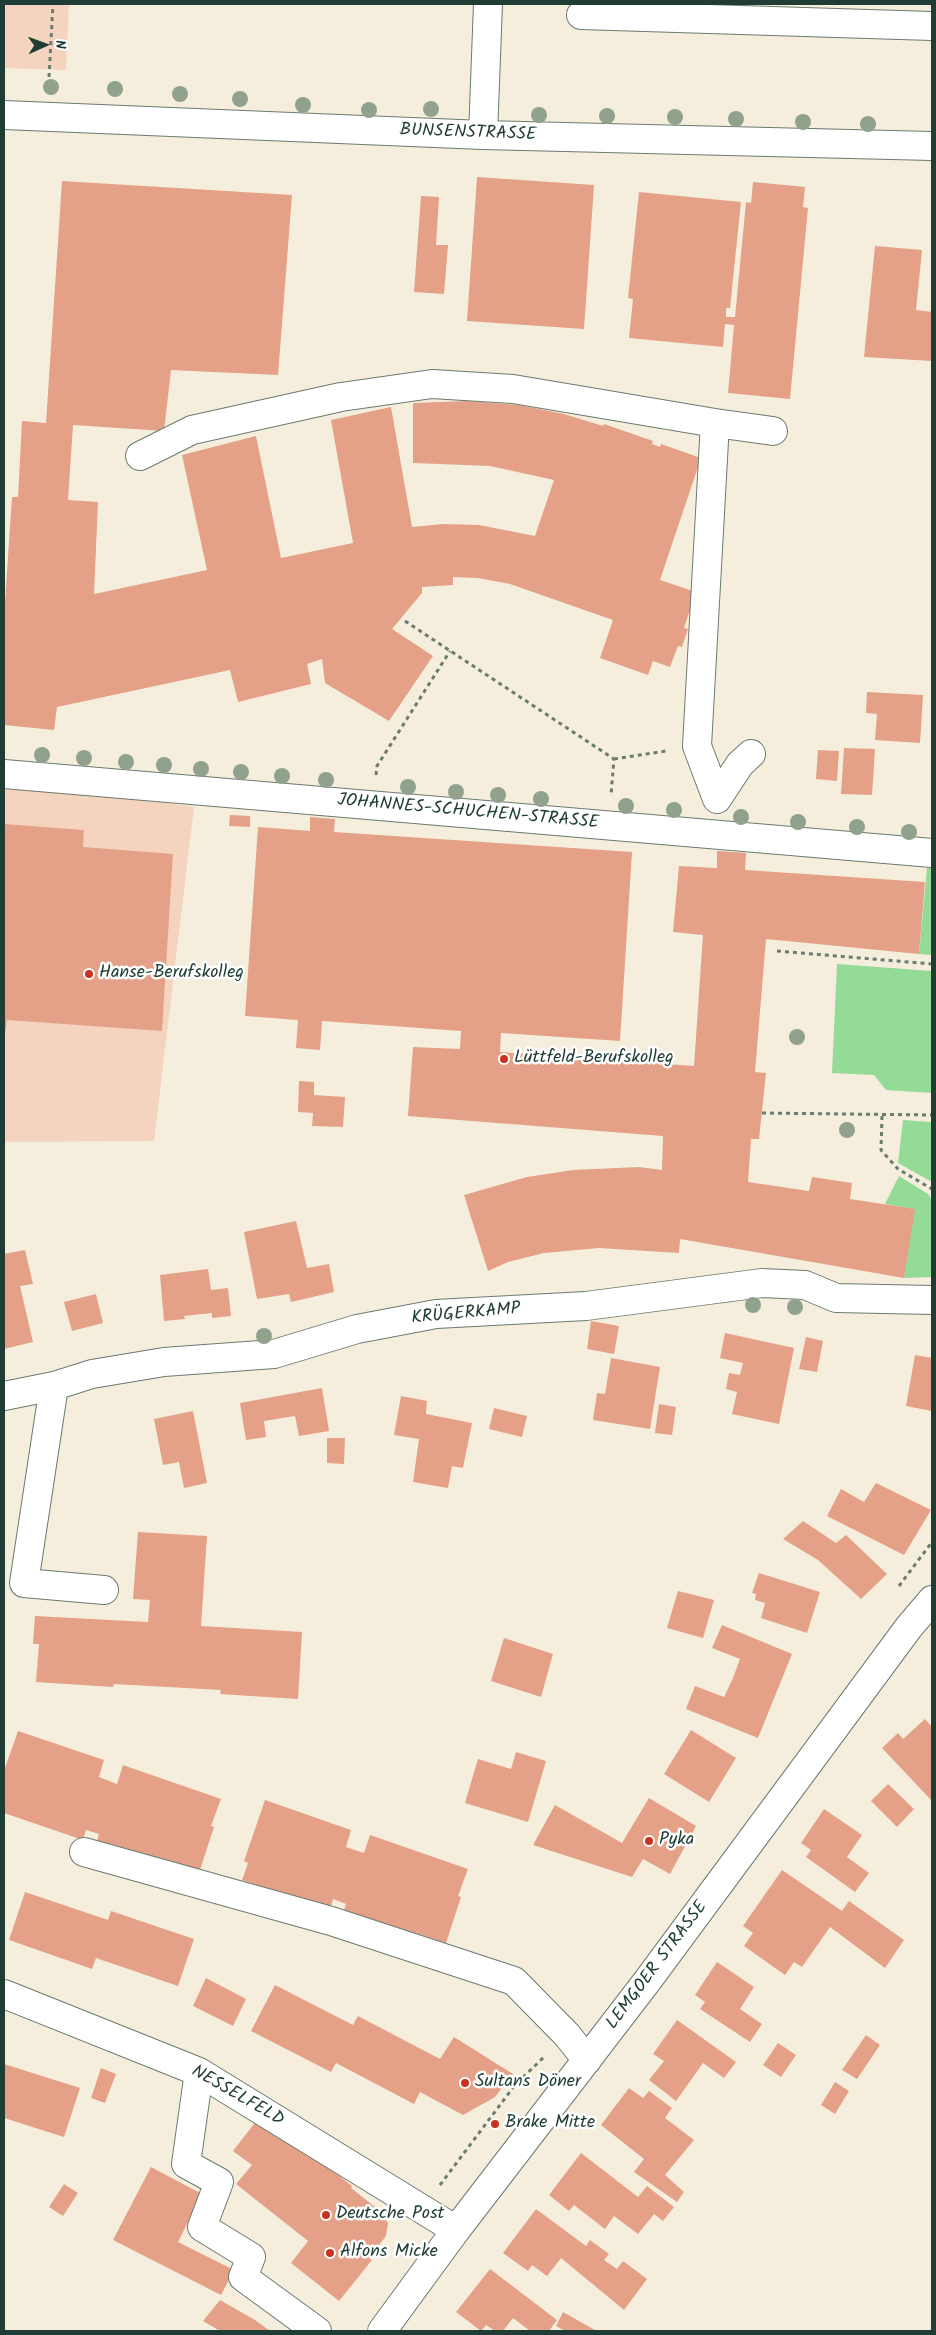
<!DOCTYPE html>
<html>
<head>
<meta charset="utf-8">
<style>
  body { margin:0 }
  #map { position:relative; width:936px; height:2335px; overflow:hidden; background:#f6eedd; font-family:Kalam,sans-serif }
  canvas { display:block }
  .frame { position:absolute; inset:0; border:5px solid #1f3d34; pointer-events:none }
  .north { position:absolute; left:20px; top:20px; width:50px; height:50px; -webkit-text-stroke:4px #fff; paint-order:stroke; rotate:88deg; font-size:14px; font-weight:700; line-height:20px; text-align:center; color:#1f3d34 }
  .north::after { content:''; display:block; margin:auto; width:18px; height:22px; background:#1f3d34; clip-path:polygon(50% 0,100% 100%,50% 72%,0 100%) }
</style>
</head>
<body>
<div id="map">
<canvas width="936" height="2335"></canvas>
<div class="frame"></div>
<div class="north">N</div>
</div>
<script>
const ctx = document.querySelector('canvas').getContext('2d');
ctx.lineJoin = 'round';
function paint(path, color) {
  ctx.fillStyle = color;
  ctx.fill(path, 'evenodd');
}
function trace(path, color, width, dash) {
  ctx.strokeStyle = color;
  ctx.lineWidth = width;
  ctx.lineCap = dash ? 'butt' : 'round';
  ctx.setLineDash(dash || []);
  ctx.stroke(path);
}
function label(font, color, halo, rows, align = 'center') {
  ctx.font = font + ' Kalam,sans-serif';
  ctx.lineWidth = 5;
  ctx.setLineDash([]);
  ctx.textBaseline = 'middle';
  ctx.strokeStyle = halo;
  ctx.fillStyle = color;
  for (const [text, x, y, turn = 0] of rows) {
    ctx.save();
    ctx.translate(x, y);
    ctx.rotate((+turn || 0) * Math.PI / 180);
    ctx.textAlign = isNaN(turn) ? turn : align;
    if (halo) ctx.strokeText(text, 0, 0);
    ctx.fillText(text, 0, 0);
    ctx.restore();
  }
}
const built = new Path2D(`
  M4,4H69L66,70L4,68Z
  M4,783L81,790L194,807L154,1141L4,1142Z`);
const green = new Path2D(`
  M927,868H932V955L919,954Z
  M837,964L932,971V1093L886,1090L874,1075L832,1073Z
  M903,1120L932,1122V1182L898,1163Z
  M899,1176L928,1194L932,1200V1277L904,1278L914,1209L885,1204Z`);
const building = new Path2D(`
  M477,177L594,185L584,329L467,321Z
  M62,181L292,195L278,375L171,370L164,431L73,425L68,500L98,502L94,594L207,570L182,455L256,436L281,558L353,543L331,420L391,407L412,527L443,524L479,525L535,536L554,480L490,466L413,463V403L467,401L519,405L564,414L603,426L604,424L653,441L652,444L660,447L661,444L701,458L660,580L696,592L684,628L688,629L682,647L678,646L670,667L653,661L648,675L600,658L613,620L510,584L478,578L453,577V585L422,587V593L392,629L433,656L389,721L325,683L322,659L307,664L311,684L238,702L230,670L57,707L54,730L4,725V617L12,497H18L22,421L46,423Z
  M753,182L805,187L803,207L808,208L790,399L728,393L734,325L725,324L723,347L629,338L633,299L628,298L639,192L741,202L730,308H726V317H735L746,202L751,203Z
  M421,196L439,197L436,245H448L444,294L414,292Z
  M875,246L922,250L916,310L932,312V361L864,357Z
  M867,692L923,695L920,743L875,740L877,714L866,713Z
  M844,748L875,749L872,795L841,794Z
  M818,750L839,751L837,781L816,779Z
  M230,815L250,816V827L229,826Z
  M310,817L335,819L334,832L632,852L620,1041L501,1033L500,1052L694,1066L703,935L673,932L679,866L717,868V851L746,853L745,870L925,882L919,954L766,939L755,1072L766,1073L759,1139H751L748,1182L809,1191L812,1177L852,1183L850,1199L915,1209L904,1278L680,1239L679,1253L599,1248L544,1253L508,1262L488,1271L464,1195L527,1177L573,1170L639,1167L662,1170L663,1136L408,1116L413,1047L460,1049L461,1031L322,1021L320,1050L296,1048L298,1020L245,1016L258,827L310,831Z
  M4,824L84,830L83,847L173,854L162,1031L7,1020L4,1040Z
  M299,1081L314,1082V1095L345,1097L343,1127L312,1126L313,1113L298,1112Z
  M296,1221L307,1268L329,1264L334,1292L291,1302L289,1294L257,1299L244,1232Z
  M25,1250L33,1284L20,1286L33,1342L4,1349V1254Z
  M208,1269L211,1290L228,1288L231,1316L212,1318V1313L184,1316L185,1319L164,1321L160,1275Z
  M96,1294L103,1323L72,1331L64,1302Z
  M591,1321L619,1326L614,1354L587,1349Z
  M725,1333L794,1348L779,1424L732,1414L737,1392L726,1389L729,1373L740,1375L743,1363L720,1358Z
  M806,1337L823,1341L817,1372L799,1369Z
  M915,1355L932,1358V1411L906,1406Z
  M611,1358L660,1367L650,1429L593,1420L597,1393L605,1394Z
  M322,1388L329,1431L299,1436L295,1416L264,1421L266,1437L246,1440L240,1403Z
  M401,1396L427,1401L426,1414L472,1423L463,1468L452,1466L448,1488L413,1482L419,1439L394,1435Z
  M659,1404L676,1407L672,1435L655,1433Z
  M494,1408L527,1416L522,1437L489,1429Z
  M193,1411L207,1483L184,1488L179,1462L163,1465L154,1419Z
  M327,1438H345L344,1464L327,1463Z
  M876,1483L931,1510L904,1555L827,1516L841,1489L864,1502Z
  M803,1521L836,1543L846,1535L887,1574L861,1599L818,1560L783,1539Z
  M138,1532L207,1536L201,1626L302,1632L298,1699L220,1694L221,1690L114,1684L113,1687L36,1682L39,1644H33L35,1616L148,1622L150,1600L133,1599Z
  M759,1573L820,1592L807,1633L761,1618L765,1603L755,1600L756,1594L752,1593Z
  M678,1591L714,1600L703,1638L667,1628Z
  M722,1625L792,1654L758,1738L686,1709L695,1686L724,1697L733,1678L740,1659L712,1648Z
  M504,1638L553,1654L541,1697L491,1681Z
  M925,1719L932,1727V1801L882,1748L898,1733L903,1739Z
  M691,1730L736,1758L709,1802L664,1774Z
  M18,1731L104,1760L99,1777L117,1784L123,1765L221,1799L211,1826L214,1827L199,1873L96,1844L99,1834L86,1830L83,1840L4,1813V1771Z
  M516,1752L546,1761L528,1822L465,1803L478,1759L511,1769Z
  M888,1784L914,1809L897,1827L871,1801Z
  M649,1798L696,1826L670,1874L643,1859L632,1877L533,1845L555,1805L622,1843Z
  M265,1800L351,1830L346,1847L364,1853L370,1835L468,1869L458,1896L461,1897L446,1943L416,1933L415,1938L343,1914L346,1904L333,1899L330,1910L242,1880L248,1863L244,1861Z
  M824,1809L862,1835L847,1857L869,1873L855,1892L806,1857L811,1850L801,1843Z
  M782,1870L842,1911L849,1901L904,1940L885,1968L830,1927L802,1967L794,1962L785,1975L744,1946L753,1933L743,1926Z
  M25,1892L108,1920L111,1911L194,1939L178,1986L96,1958L92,1969L9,1940Z
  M717,1962L754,1987L740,2009L762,2024L750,2042L700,2009L705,2002L695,1995Z
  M206,1978L246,1999L233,2026L193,2006Z
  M275,1985L353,2025L358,2016L440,2059L454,2037L513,2074L495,2097L463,2115L420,2092L414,2104L336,2063L331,2072L251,2031Z
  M677,2020L736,2062L724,2078L703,2063L676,2101L649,2080L664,2061L653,2054Z
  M866,2035L880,2045L857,2079L842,2070Z
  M778,2043L796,2055L781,2077L763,2065Z
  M4,2064L80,2088L64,2137L4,2118Z
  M101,2068L116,2074L105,2103L91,2098Z
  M835,2082L849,2091L835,2114L821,2105Z
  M629,2088L643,2098L649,2091L672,2108L665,2118L694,2140L665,2175L684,2192L677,2202L634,2172L644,2159L601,2125Z
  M261,2115L352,2186L351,2188L380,2211L388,2223L386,2236L369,2258L372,2260L339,2301L291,2263L308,2241L236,2184L252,2165L233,2151Z
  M581,2153L638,2197L647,2186L674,2207L663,2221L654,2214L638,2234L614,2216L605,2229L574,2205L569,2211L549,2195Z
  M151,2167L202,2194L178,2242L234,2270L221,2295L113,2240Z
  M64,2184L78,2193L63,2216L49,2207Z
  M536,2209L586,2246L590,2240L609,2254L604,2260L617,2269L623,2261L647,2279L624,2310L561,2258L547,2276L532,2265L528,2271L503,2253Z
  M490,2269L557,2320L549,2331H530L513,2318L503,2331H495L486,2325L481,2331L456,2312Z
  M220,2300L255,2320L270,2331H220L203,2321Z
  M563,2312L595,2330L594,2331H565L556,2326Z`);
const path = new Path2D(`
  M49,77L53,4
  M405,621L614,759L611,795
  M614,759L666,751
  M376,775L377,766L450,651
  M777,951L932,964
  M762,1113L932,1115
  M882,1116L881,1150L898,1169L932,1189
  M899,1586L932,1542
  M440,2185L515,2085L545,2056`);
const minor = new Path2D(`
  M581,15L932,26
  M4,115L483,135L932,146
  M483,135L488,4
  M140,456L192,430L341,397L432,384L513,389L715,423
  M751,754L740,764L717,799L697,746L715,423L773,431
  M4,774L932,853
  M54,1386L24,1583L104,1590
  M4,1396L54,1386L92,1374L164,1362L274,1354L357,1329L436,1314L586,1306L762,1283L805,1285L836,1298L932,1300
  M84,1852L331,1921L514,1981L567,2035L587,2060
  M4,1994L199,2072L456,2230
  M199,2072L186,2164L219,2182L202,2227L251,2257L243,2277L317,2331`);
const major = new Path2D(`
  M382,2331L456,2230L648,1980L909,1627L932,1600`);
const trees = [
  [51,87],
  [115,89],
  [180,94],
  [240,99],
  [303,105],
  [431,109],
  [369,110],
  [539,115],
  [607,116],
  [675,117],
  [736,119],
  [803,122],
  [868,124],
  [42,755],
  [84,758],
  [126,762],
  [164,765],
  [201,769],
  [241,772],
  [282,776],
  [326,780],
  [408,787],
  [456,792],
  [498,795],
  [541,799],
  [626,806],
  [674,810],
  [741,817],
  [798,822],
  [857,827],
  [909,832],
  [797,1037],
  [847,1130],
  [753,1305],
  [795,1307],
  [264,1336]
];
const markers = [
  [89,974,5,"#c8321e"],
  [504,1059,5,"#c8321e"],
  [649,1841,5,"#c8321e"],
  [465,2083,5,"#c8321e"],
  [495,2124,5,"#c8321e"],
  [326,2215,5,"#c8321e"],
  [330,2253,5,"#c8321e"]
];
const streetNames = [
  ["BUNSENSTRASSE",468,134,2],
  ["JOHANNES-SCHUCHEN-STRASSE",468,813,5],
  ["KRÜGERKAMP",466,1315,-5],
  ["LEMGOER STRASSE",658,1966,-53],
  ["NESSELFELD",237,2097,30]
];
const poiNames = [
  ["Hanse-Berufskolleg",99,974],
  ["Lüttfeld-Berufskolleg",514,1059],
  ["Pyka",659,1841],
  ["Sultans Döner",475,2083],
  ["Brake Mitte",505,2124],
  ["Deutsche Post",336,2215],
  ["Alfons Micke",340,2253]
];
paint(built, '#f4d3bf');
paint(green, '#93db96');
paint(building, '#e4a187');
trace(minor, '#6a7b6f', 30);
trace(major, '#6a7b6f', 30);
trace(path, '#6a7b6f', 3, [4, 4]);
trace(minor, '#fff', 28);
trace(major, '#fff', 28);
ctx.fillStyle = '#90a28d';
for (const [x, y] of trees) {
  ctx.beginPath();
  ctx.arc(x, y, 8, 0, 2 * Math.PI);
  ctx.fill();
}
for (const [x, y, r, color] of markers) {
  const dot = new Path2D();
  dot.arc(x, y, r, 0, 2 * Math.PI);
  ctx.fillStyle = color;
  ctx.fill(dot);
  trace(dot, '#fff', 2);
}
label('18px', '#1f3d34', '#fff', streetNames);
label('18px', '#1f3d34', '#fff', poiNames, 'left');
</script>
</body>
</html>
